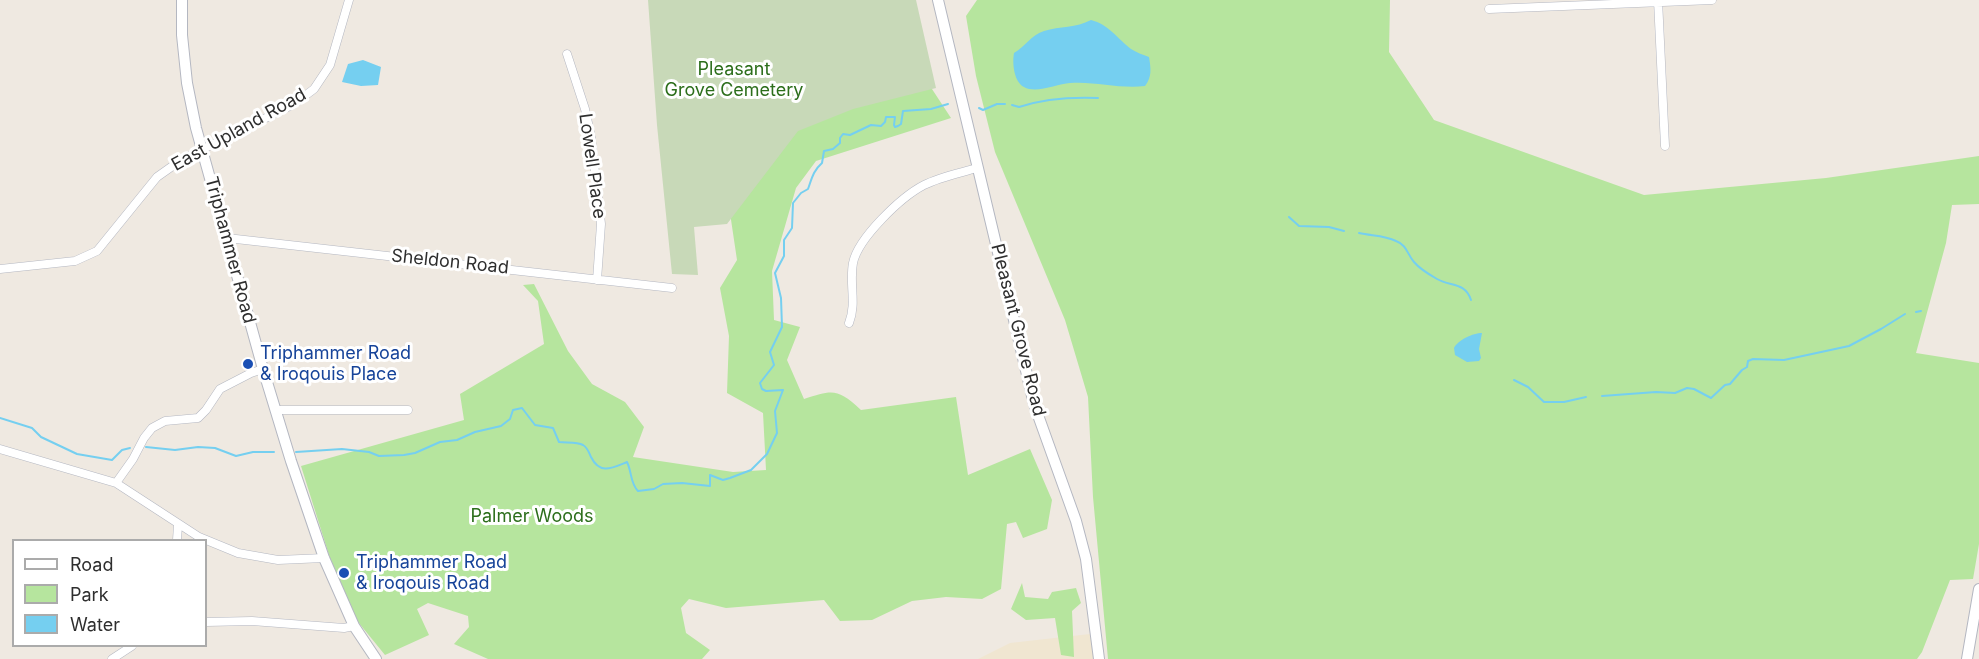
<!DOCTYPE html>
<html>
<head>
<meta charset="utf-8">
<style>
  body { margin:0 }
  #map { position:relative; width:1979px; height:659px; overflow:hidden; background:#efe9e1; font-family:Inter,sans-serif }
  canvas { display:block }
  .legend { position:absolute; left:12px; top:539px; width:195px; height:108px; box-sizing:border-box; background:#fff; border:2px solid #ababab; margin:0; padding:8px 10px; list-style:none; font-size:18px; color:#2e2e2e }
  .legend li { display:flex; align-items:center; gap:12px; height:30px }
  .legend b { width:30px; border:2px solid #ababab }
</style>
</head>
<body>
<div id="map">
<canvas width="1979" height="659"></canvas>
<ul class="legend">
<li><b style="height:8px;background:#fff"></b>Road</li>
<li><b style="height:16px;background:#b6e59e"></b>Park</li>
<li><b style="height:16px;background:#75cff0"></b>Water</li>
</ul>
</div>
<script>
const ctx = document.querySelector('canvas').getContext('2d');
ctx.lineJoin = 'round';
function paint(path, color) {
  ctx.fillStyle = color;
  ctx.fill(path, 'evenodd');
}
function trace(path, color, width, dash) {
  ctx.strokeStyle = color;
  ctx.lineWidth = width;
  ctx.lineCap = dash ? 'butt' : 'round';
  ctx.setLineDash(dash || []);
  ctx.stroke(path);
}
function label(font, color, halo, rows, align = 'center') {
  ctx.font = font + ' Inter,sans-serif';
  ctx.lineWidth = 6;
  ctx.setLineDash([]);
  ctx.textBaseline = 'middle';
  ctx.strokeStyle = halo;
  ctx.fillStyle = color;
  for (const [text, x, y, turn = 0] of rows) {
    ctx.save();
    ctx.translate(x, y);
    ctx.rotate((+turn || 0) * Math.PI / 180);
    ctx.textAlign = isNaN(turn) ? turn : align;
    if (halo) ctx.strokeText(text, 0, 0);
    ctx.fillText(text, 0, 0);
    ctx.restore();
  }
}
const education = new Path2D(`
  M1090,634L1094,659H978L1010,643Z`);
const green = new Path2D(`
  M977,0H1390L1389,52L1434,120L1644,195L1826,178L1979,156V204L1952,205L1946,243L1916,353L1979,363V544L1973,579L1950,580L1922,652L1917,659H1108L1093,497L1088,397L1065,320L995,152L976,76L966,16Z
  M930,86L951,118L816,161L796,188L772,271L774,320L800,327L787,360L804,399C833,390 837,388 861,410L956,397L968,475L1030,449L1052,500L1047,529L1023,538L1016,522L1007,524L1001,589L982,599L946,597L912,601L872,620L840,621L824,600L726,608L689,599L681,608L686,633L710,650L702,659H488L454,644L469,627L468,616L428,603L417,609L429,635L385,655L345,606L301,466L464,420L460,394L544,344L538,301L523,285L534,284L568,351L592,384L625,402L644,427L633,457L733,472L766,470L763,413L727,393L729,336L720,288L737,260L730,213L800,120Z
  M1022,583L1025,597L1048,599L1052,592L1076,588L1081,603L1072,611L1074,657L1061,655L1055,618L1026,620L1011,609Z`);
const cemetery = new Path2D(`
  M648,0H916L936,88L853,109L798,131L727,224L694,227L698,275L672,274L657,125Z`);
const water = new Path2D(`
  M1091,20C1108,24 1118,39 1131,49C1136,52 1143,55 1149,57C1151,69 1152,77 1145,86C1119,89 1095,81 1070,83C1057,84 1036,94 1024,87C1014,82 1012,63 1014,53C1026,46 1030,36 1044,31C1060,26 1076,28 1091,20Z
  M363,60L381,67L378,85L361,86L342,82L348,64Z
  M1482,333L1479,349L1481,358L1479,361L1467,362L1455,355L1454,348C1458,340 1473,333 1482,333Z`);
const stream = new Path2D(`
  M1012,105L1019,107C1043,99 1073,97 1098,98
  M979,108L983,110L997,104H1005
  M1289,217L1299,226L1329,227L1344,231
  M1359,233C1372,236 1384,235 1396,241C1407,245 1407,254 1414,262C1419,268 1430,275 1437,279C1451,287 1465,282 1471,300
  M1916,312L1921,311
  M1514,380L1528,387L1544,402H1564L1586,397
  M1602,396L1656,392L1675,393L1687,388L1694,389L1711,398L1725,385L1730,384L1742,370L1747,367L1748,361L1753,359L1784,360L1849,346L1881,329L1905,314
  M0,418L32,428L41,437L77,454L112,460L122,450L130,448
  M146,447L175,450L198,447L215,448L236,456L253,452H274
  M296,452L342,449L369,452L379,456L404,455L415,453L440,442L457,440L475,432L501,426L510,419L513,410L522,408L535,425L553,428L559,442C566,443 577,442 583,445C588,448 589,453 591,457C600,475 612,468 627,462C632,472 630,483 638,491L654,489L663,484L682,483L710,486V475L723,480L730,478L751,470L767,454L777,433L775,411L783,390L766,391L762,389L760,383L774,365L770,352L782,327L781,298L775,273L784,256V240L792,228L793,203L801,193L808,189C812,178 813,171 822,163L824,151L833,149L840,143V138L843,134L850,135L871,125L881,126L885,122L886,117H895L894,125L895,127L898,126L901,124L903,111L931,109L948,104`);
const minor = new Path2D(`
  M1658,0L1665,146
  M1489,9L1712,0
  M567,54L585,109L591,137L601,224L597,280
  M227,238L672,288
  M0,269L75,261L97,251L157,177L181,160L294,104L314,89L330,65L349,0
  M849,323C857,303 849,284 853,263C858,238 901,197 924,185C940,177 960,173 977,168
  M276,410H408
  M0,449L116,483L199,537L238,553L278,560L324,558
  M116,483L133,459L144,438L152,428L165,421L198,418L206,410L220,389L251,373L263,369
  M177,540L178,525
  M206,622L252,621L344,628L354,626
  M112,659L132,646`);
const tertiary = new Path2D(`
  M182,0V35L187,83L196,128L263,369L291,461L324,558L354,626L376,659
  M938,0L1034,404L1076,521L1086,559L1099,659
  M1967,659L1979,589`);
const markers = [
  [248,364,6,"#1a4fb4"],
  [344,573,6,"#1a4fb4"]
];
const parkNames = [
  ["Pleasant",734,70],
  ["Grove Cemetery",734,91],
  ["Palmer Woods",532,517]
];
const streetNames = [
  ["East Upland Road",239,130,-29],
  ["Lowell Place",592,166,82],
  ["Triphammer Road",230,250,75],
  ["Sheldon Road",450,262,6],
  ["Pleasant Grove Road",1018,330,76]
];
const transitNames = [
  ["Triphammer Road",260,354],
  ["& Iroqouis Place",260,375],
  ["Triphammer Road",356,563],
  ["& Iroqouis Road",356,584]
];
paint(education, '#f0e6d1');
paint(green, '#b6e59e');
paint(cemetery, '#c8d9b8');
paint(water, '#75cff0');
trace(stream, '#75cff0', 2);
trace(minor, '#b4b7c1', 9);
trace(tertiary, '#b4b7c1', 12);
trace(minor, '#fff', 8);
trace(tertiary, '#fff', 10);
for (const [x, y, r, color] of markers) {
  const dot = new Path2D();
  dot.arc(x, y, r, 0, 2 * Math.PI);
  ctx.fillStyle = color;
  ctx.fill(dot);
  trace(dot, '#fff', 2);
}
label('18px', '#2c6e1b', '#fff', parkNames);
label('18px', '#2e2e2e', '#fff', streetNames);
label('18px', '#164399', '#fff', transitNames, 'left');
</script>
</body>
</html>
